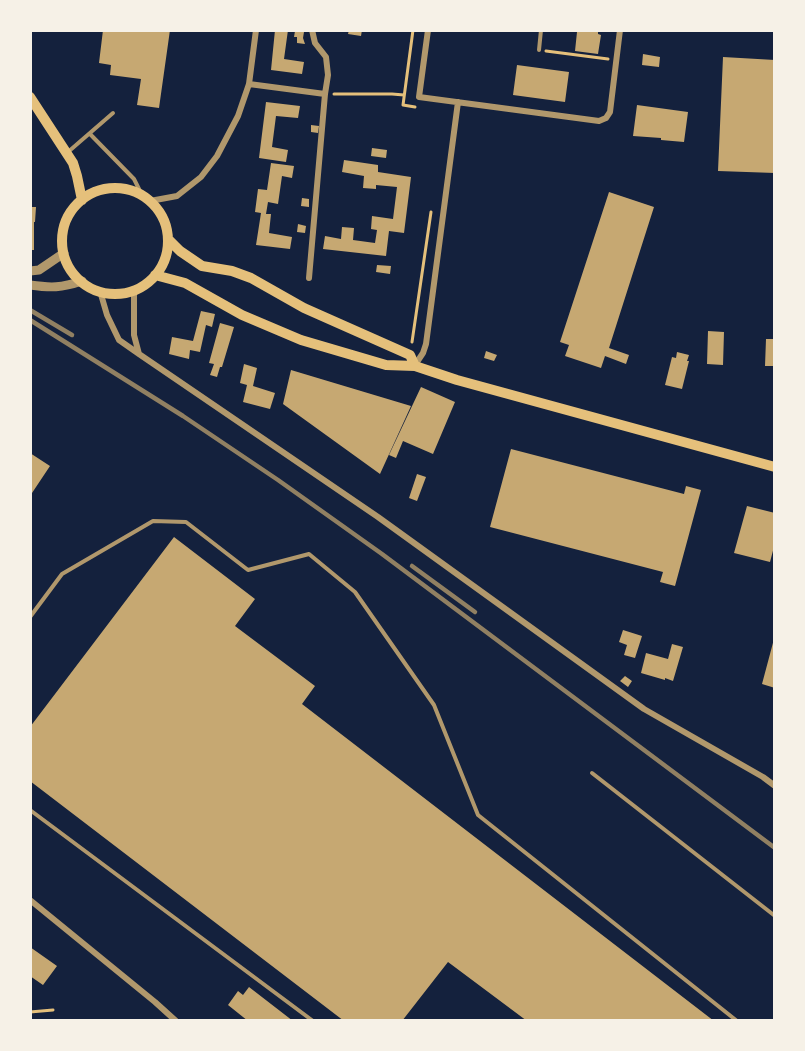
<!DOCTYPE html>
<html>
<head>
<meta charset="utf-8">
<style>
  body { margin:0 }
  #map { position:relative; width:805px; height:1051px; overflow:hidden; background:#14213d; font-family:Montserrat,sans-serif }
  canvas { display:block }
  .frame { position:absolute; inset:0; border:32px solid #f6f1e7; pointer-events:none }
</style>
</head>
<body>
<div id="map">
<canvas width="805" height="1051"></canvas>
<div class="frame"></div>
</div>
<script>
const ctx = document.querySelector('canvas').getContext('2d');
ctx.lineJoin = 'round';
function paint(path, color) {
  ctx.fillStyle = color;
  ctx.fill(path, 'evenodd');
}
function trace(path, color, width, dash) {
  ctx.strokeStyle = color;
  ctx.lineWidth = width;
  ctx.lineCap = dash ? 'butt' : 'round';
  ctx.setLineDash(dash || []);
  ctx.stroke(path);
}
const building = new Path2D(`
  M103,30H170L159,108L137,105L141,79L110,75L111,65L99,63Z
  M275,30H288L284,59L304,62L302,74L271,70Z
  M349,30H362L361,36L348,34Z
  M581,30H598V34L601,35L598,54L575,51L577,32H581Z
  M295,31L304,32L303,38L305,44L297,43V37H294Z
  M643,54L660,57L659,67L642,65Z
  M723,57L775,60V173L718,171Z
  M517,65L569,72L565,102L513,95Z
  M266,102L300,106L298,118L276,116L272,147L288,150L286,162L259,158Z
  M637,105L688,112L684,142L661,140V138L633,136Z
  M311,125L319,126L318,133L311,132Z
  M372,148L387,150L386,158L371,156Z
  M344,160L378,165V172L411,177L404,233L389,231L386,256L323,249L325,236L341,239L342,227L354,228L353,240L375,243L377,230L371,229L372,216L393,219L397,187L376,185V189L363,188L364,176L342,172Z
  M271,163L294,166L292,178L282,176L278,204L268,202L266,214H271L269,233L292,237L290,249L256,245L261,213L255,212L258,189L267,190Z
  M609,192L654,207L609,348L629,355L626,364L605,356L601,368L565,356L569,345L560,342Z
  M302,198L309,199V207L301,206Z
  M30,207H36L35,222H34V250H30Z
  M298,224L306,226L305,233L297,232Z
  M377,265L391,266L390,274L376,272Z
  M201,311L215,314L212,327L206,325L200,352L190,350L189,359L169,354L172,337L193,341Z
  M220,323L234,327L222,367H220L217,377L210,375L214,364L209,363Z
  M708,331L724,332L723,365L707,364Z
  M766,339H775V366H765Z
  M486,351L497,355L494,361L484,358Z
  M677,352L689,355L687,361H689L682,389L665,385L672,357L676,358Z
  M244,364L257,368L253,386L275,393L270,409L243,402L247,385L240,383Z
  M291,370L411,406L380,474L283,404Z
  M421,387L455,402L433,454L403,441L396,458L389,455Z
  M511,449L684,494L686,486L701,490L675,586L660,582L663,572L490,527Z
  M30,453L50,466L30,496Z
  M417,474L426,477L417,501L409,498Z
  M747,506L775,513V543L770,562L734,553Z
  M174,537L255,599L235,626L315,686L302,704L714,1021H527L448,962L402,1021H344L30,781V727Z
  M623,630L642,636L635,658L624,655L627,645L619,642Z
  M774,639H775V688L762,684Z
  M672,644L683,647L673,681L665,678V680L641,673L646,653L668,659Z
  M625,676L632,681L628,687L620,681Z
  M30,947L57,966L43,985L30,976Z
  M249,987L293,1021H248L228,1005L238,991L243,995Z`);
const path = new Path2D(`
  M413,30L403,105L415,107
  M546,51L608,59
  M334,94H392L404,95
  M412,342L431,212
  M30,1012L53,1010`);
const service = new Path2D(`
  M539,50L541,30
  M90,134L134,179L142,195
  M68,152L113,113
  M30,617L62,574L153,521L186,522L248,570L309,554L355,592L434,705L478,815L737,1021
  M592,773L775,916
  M30,810L313,1021`);
const minor = new Path2D(`
  M312,30L315,43L326,57L328,75L325,94
  M428,30L419,97L599,121L606,118L610,112L620,30
  M249,84L325,94L309,278
  M150,201L177,196L201,177L217,156L238,116L249,84L256,30
  M134,290V335L139,354
  M100,291L107,315L119,340L139,354L378,517L644,709L763,777L775,786
  M415,365L423,353L426,344L458,102
  M30,900L155,1002L176,1021`);
const tertiary = new Path2D(`
  M30,271L39,270L64,253
  M30,285C51,288 61,288 82,281`);
const secondary = new Path2D(`
  M30,97L73,163L77,176L82,200
  M62 241a53 53 0 1 1 106 0a53 53 0 1 1-106 0Z
  M168,239L180,251L202,266L232,271L251,278L304,308L410,355L415,366
  M155,275L185,283L242,315L301,340L386,365L415,366L457,380L775,467`);
const rail = new Path2D(`
  M30,310L72,335
  M30,320L183,416L278,480L382,554L775,848
  M412,566L475,612`);
paint(building, '#c6a872');
trace(path, '#e5c07b', 3);
trace(service, '#b1986c', 4);
trace(minor, '#b1986c', 6);
trace(tertiary, '#b1986c', 9);
trace(secondary, '#e5c07b', 10);
trace(rail, '#918062', 4.5);
</script>
</body>
</html>
